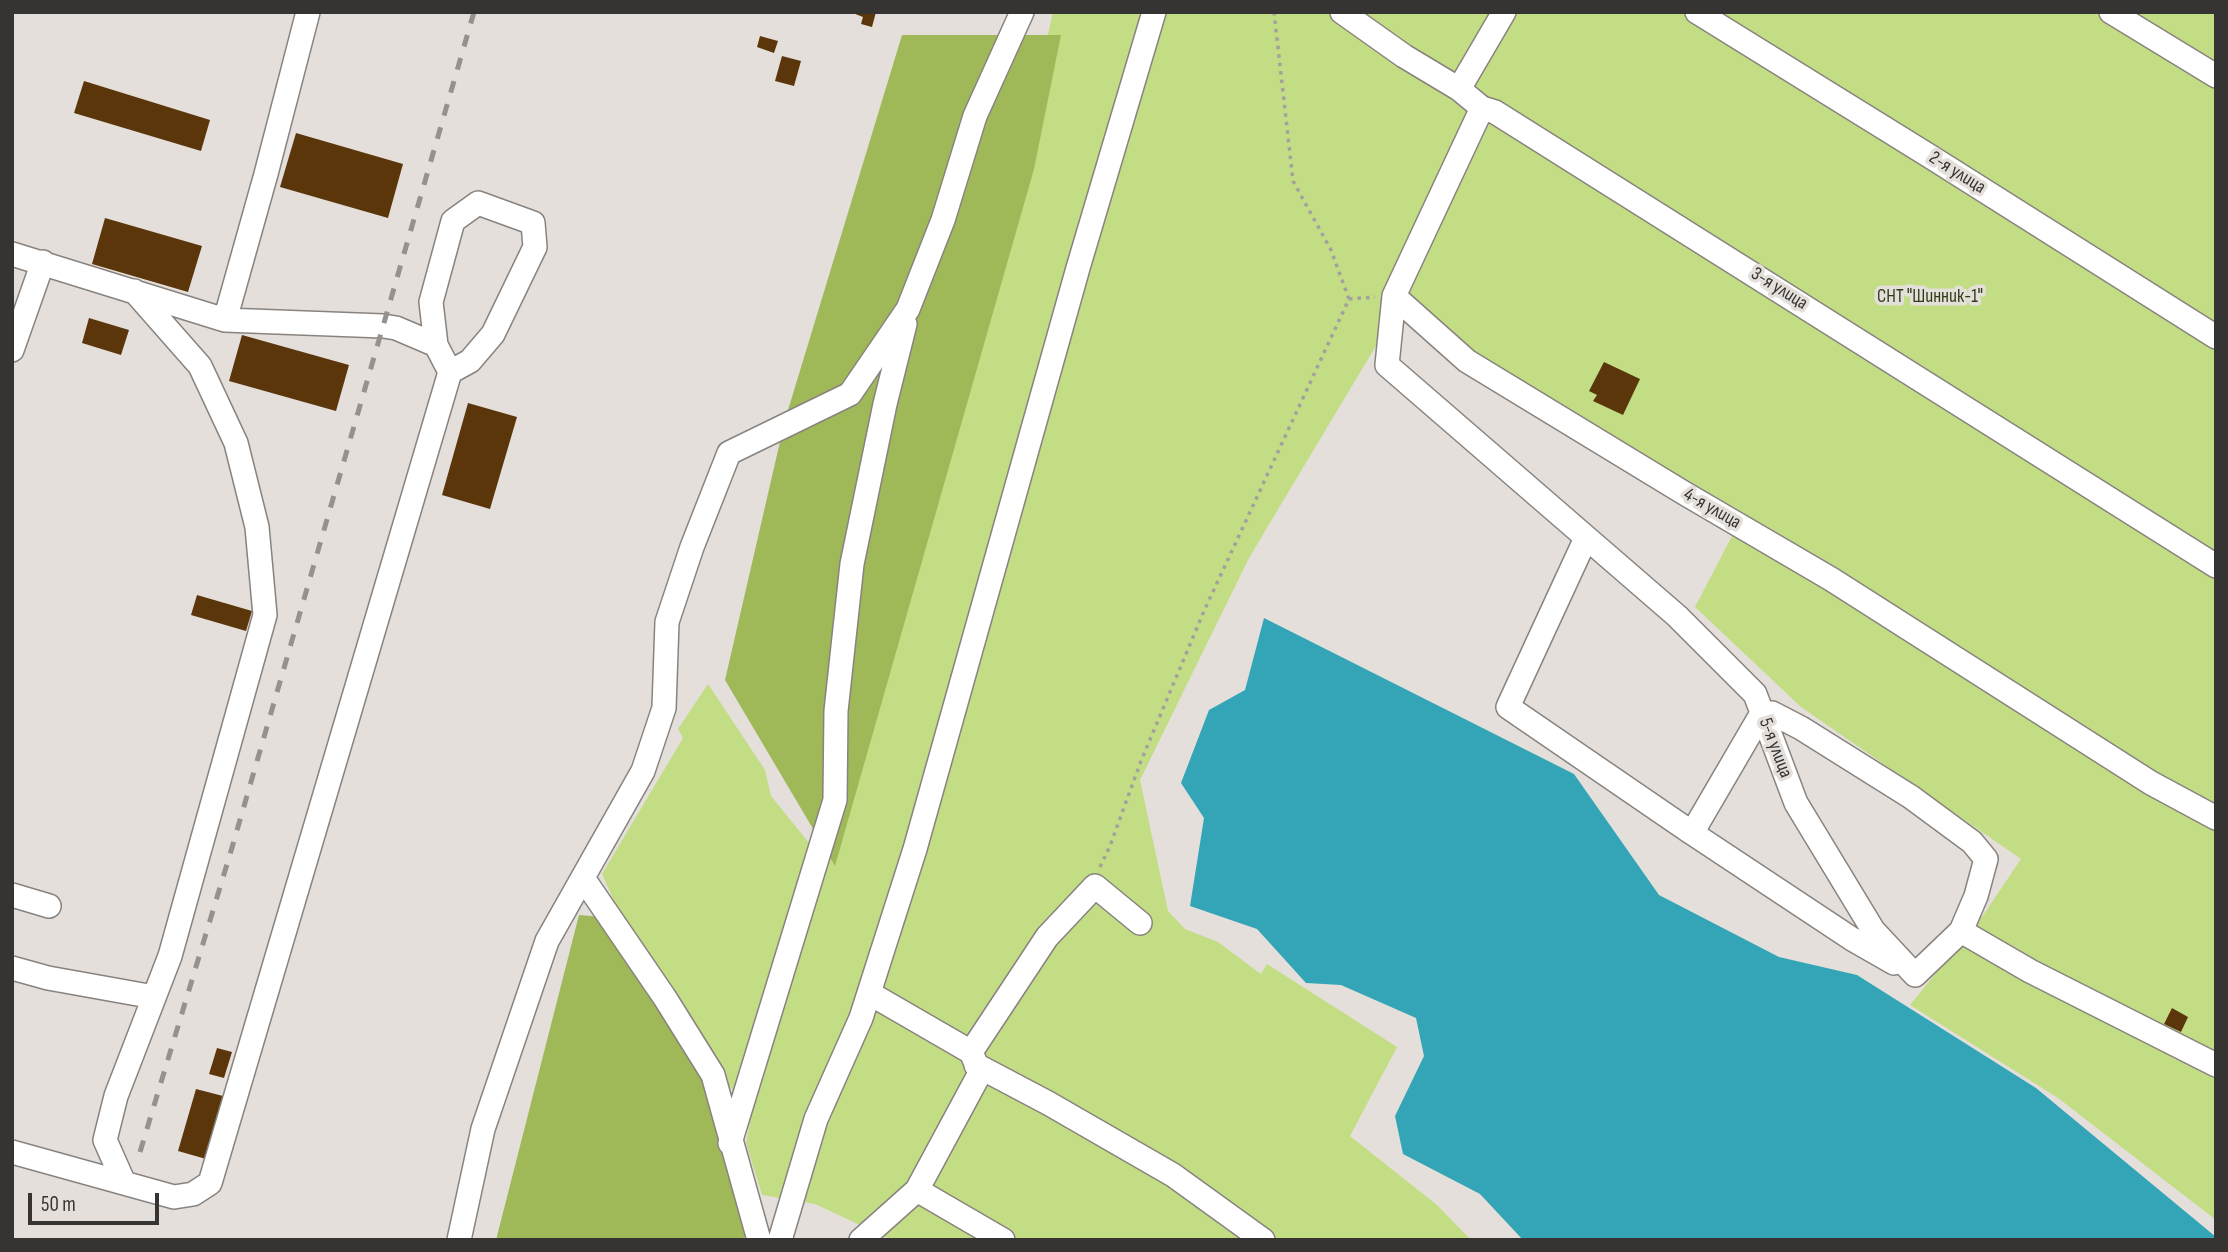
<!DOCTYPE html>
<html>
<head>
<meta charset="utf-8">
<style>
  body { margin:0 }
  #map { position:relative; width:2228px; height:1252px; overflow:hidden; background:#e4dfdb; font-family:"Sofia Sans Condensed",sans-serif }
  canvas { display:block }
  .frame { position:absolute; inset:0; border:14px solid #363432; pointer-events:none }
  .scale { position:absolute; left:28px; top:1193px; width:131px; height:32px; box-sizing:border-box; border:4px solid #363432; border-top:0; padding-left:9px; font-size:21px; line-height:24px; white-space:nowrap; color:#363432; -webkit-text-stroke:5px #e4dfdb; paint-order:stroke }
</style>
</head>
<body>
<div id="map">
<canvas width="2228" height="1252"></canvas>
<div class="frame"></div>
<div class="scale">50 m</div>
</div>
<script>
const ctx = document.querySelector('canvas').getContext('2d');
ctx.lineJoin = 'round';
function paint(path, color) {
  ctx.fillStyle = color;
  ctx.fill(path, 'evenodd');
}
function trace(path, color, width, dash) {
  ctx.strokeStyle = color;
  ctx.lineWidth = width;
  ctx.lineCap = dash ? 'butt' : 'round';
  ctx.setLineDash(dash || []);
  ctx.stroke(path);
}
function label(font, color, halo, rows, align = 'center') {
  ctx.font = font + ' "Sofia Sans Condensed",sans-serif';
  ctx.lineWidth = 7;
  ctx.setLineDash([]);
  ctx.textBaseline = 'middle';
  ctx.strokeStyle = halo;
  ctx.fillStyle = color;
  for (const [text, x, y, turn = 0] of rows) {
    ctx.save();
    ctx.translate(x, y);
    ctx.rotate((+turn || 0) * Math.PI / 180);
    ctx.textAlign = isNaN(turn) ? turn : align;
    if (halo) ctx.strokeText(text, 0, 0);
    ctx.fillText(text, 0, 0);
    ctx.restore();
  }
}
const green = new Path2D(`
  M1053,12H2216V1220L2058,1098L1910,1005L1984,914L2021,859L1801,707L1695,607L1744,513L1480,362L1407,294L1249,558L1140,780L1168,911L1185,929L1218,942L1261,974L1267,964L1397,1047L1350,1136L1437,1205L1471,1240H892L815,1204L762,1195L746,1143L752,1111L726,1083L615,903L602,874L683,738L678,729L708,684L765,770L771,796L826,864L1018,172Z`);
const forest = new Path2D(`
  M902,35H1061L1034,169L835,866L725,680L785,420Z
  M579,915L614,918L713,1083L754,1203L744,1240H496Z`);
const water = new Path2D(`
  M1264,618L1574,774L1659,895L1779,957L1857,975L2036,1088L2216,1237V1240H1523L1480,1194L1403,1154L1395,1116L1424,1056L1416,1018L1341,985L1306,983L1257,929L1190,906L1204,818L1181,783L1209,710L1245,690Z`);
const building = new Path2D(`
  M850,12H876L872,27L861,24L863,17Z
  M760,36L778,41L774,53L757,47Z
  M782,56L801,61L794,86L775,81Z
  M84,81L210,120L201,151L74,113Z
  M296,133L403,164L388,218L280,187Z
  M105,218L202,246L188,292L92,264Z
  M89,318L129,330L121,355L82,343Z
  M242,335L349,365L336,411L229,381Z
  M1604,362L1640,379L1623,415L1593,401L1597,395L1589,391Z
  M468,403L517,417L490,509L442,495Z
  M197,595L252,611L246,631L191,615Z
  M2172,1008L2188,1017L2181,1032L2164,1024Z
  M217,1048L232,1052L224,1078L209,1074Z
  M196,1089L223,1096L206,1159L178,1151Z`);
const path = new Path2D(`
  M1274,12L1293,181L1331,250L1349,299
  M1100,867L1110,846L1141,761L1204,611L1349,299L1375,297`);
const minor = new Path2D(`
  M1342,12L1404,56L1459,89L1482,108L1495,112L2216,566
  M1697,12L1931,157L2216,337
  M2111,12L2216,76
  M1459,89L1504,12
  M1482,108L1394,296L1467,361L1684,493L1831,579L2151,783L2216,818
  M12,254L225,320L383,326L396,328L436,345
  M1394,296L1387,365L1677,616L1755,694L1796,803L1873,930L1915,975L1961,931L2030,971L2216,1065
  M225,320L266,174L308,12
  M12,350L43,262
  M1586,538L1508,707L1692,833
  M583,878L665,998L713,1075L759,1240
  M12,895L49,906
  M1894,963L1852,939L1692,833L1762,713H1772L1801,728L1911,797L1972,842L1986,859L1976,896L1961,931
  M12,968L48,978L154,997
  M869,993L971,1052
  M976,1065L1048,1103L1173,1175L1263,1240
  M730,1143L835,800L836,711L852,564L885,404L905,324
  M12,1152L174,1197L193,1194L210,1183L450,372L436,345L431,302L453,221L478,203L533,223L535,247L493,334L470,361L450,372
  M124,1183L105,1140L116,1096L170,956L265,615L257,527L236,443L200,366L134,291
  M917,1190L1003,1240
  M459,1240L483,1129L547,941L643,771L664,708L667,622L692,547L729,453L850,394L908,309L943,220L975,116L1022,12
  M780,1240L816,1119L861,1018L915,849L1078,268L1154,12
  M861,1240L917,1190L980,1073L971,1052L1047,937L1095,886L1140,923`);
const rail = new Path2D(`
  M140,1152L231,851L474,12`);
const streetNames = [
  ["2-я улица",1957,173,32],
  ["3-я улица",1779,289,32],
  ["4-я улица",1712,509,30],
  ["5-я улица",1775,748,69]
];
const parkNames = [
  ["СНТ \"Шинник-1\"",1930,297]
];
paint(green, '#c3dd85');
paint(forest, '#9fb959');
paint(water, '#34a5b6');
paint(building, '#5b360b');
trace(minor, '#88837f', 26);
trace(path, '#a4a09d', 3.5, [3.5, 5]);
trace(minor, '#fff', 23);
trace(rail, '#95918e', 5, [12, 12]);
label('19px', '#363432', '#e4dfdb', streetNames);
label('19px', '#323c14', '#e4dfdb', parkNames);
</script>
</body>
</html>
